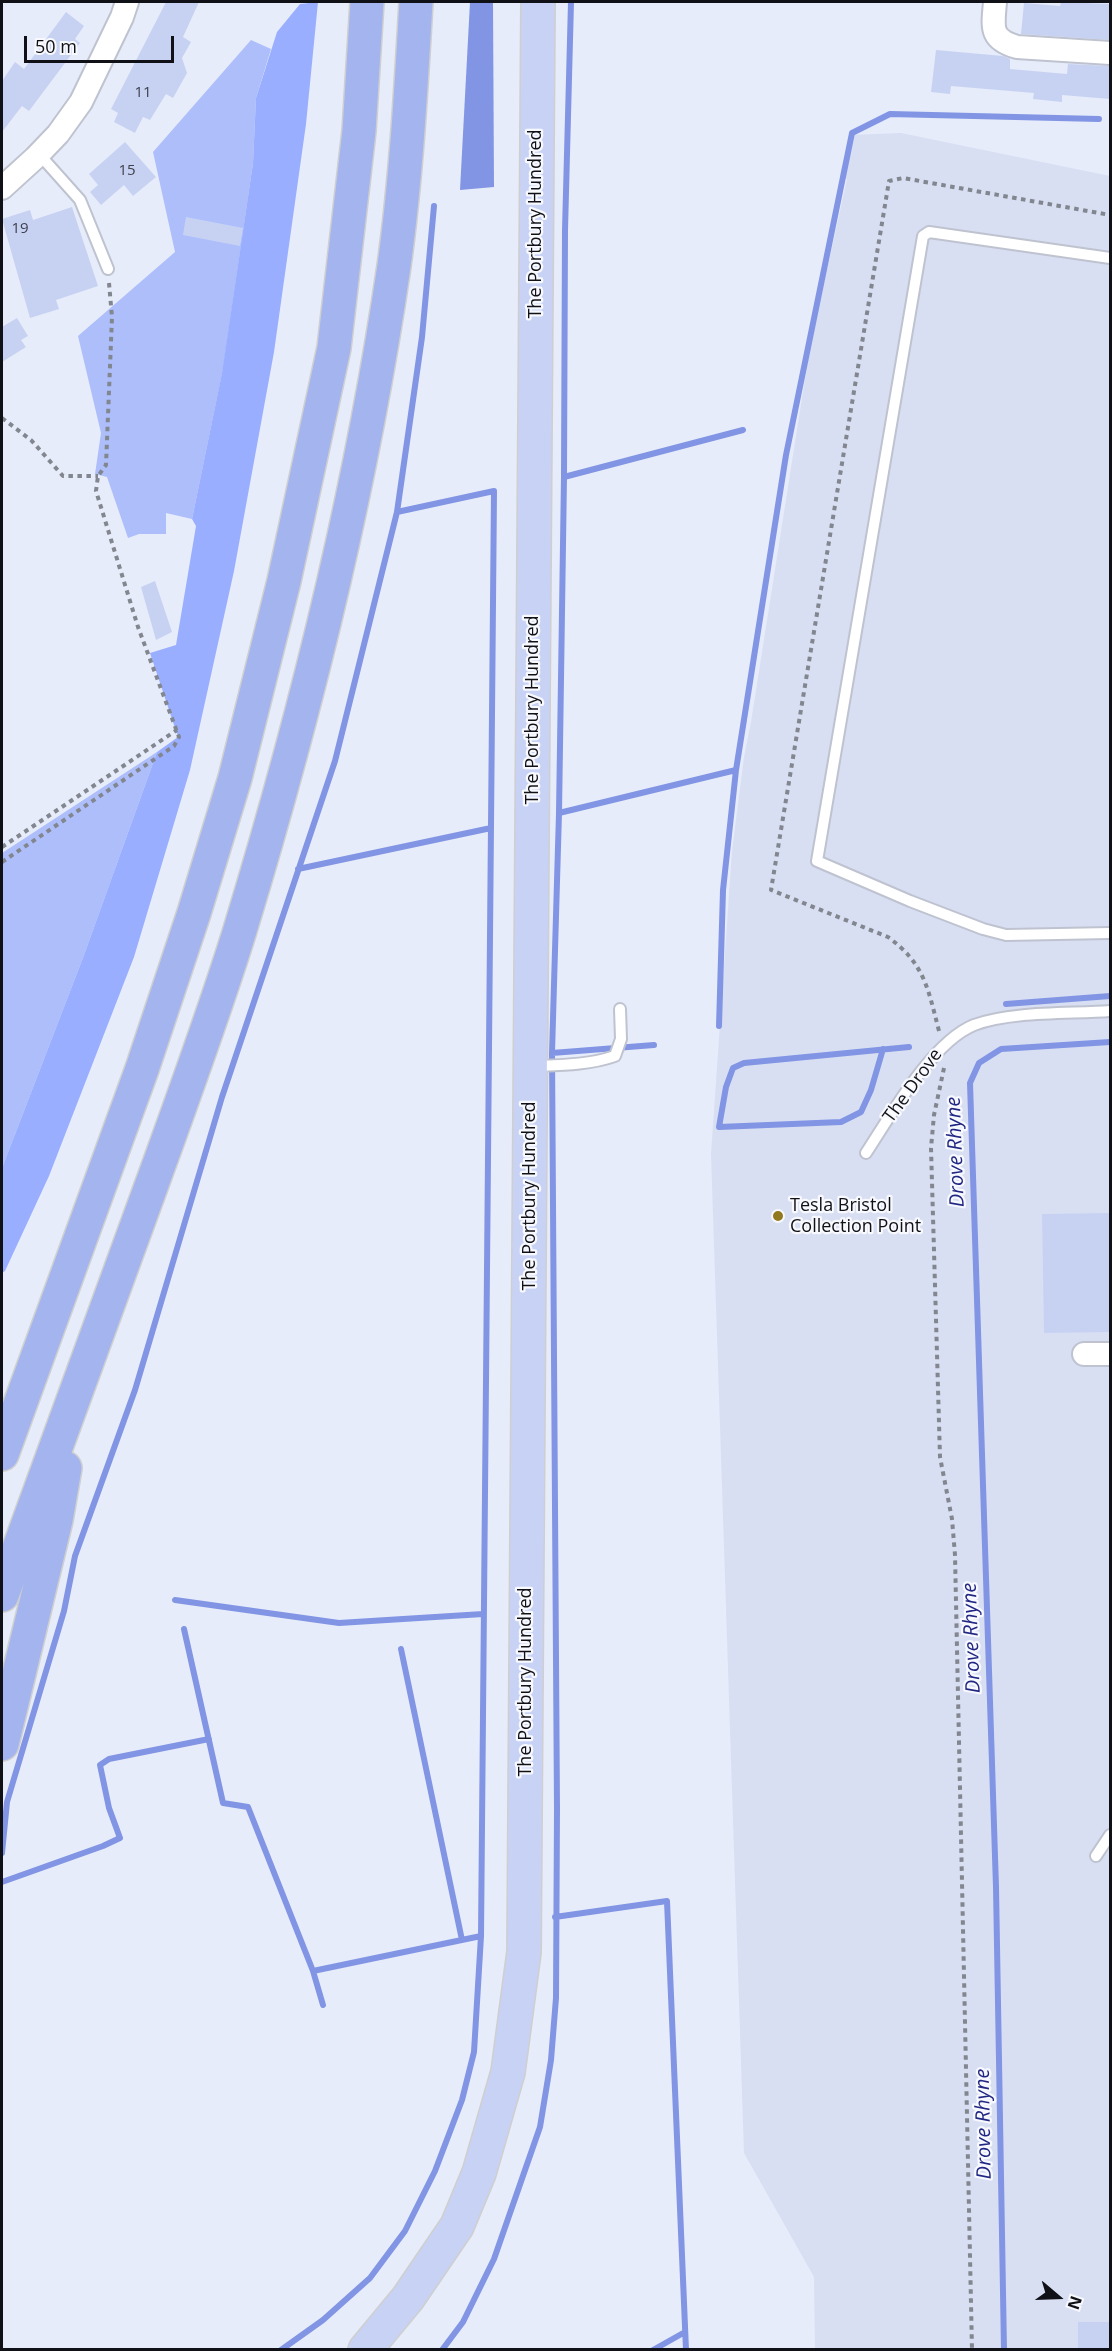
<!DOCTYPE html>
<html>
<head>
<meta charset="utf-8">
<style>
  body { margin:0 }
  #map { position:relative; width:1112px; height:2351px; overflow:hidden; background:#e7ecfa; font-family:"Open Sans",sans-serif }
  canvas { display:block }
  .frame { position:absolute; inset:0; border:3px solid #101116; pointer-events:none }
  .north { position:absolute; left:1028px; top:2267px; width:60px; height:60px; -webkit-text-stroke:4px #f7f9ff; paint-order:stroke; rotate:109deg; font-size:16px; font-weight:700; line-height:24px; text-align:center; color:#101116 }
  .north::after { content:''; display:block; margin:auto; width:21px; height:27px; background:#101116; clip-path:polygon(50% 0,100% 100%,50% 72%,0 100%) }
  .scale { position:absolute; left:24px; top:36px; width:150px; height:27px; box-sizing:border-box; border:3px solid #101116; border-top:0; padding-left:8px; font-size:18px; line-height:21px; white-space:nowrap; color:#101116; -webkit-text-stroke:4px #f7f9ff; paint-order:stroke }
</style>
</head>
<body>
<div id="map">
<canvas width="1112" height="2351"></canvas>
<div class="frame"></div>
<div class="north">N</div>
<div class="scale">50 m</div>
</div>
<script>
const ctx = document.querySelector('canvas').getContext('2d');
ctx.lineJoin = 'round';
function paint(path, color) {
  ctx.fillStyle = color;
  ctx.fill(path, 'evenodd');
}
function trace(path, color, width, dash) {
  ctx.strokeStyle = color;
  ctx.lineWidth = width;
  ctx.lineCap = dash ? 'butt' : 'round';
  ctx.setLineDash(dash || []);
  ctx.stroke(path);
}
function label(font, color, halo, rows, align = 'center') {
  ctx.font = font + ' "Open Sans",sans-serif';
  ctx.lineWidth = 4.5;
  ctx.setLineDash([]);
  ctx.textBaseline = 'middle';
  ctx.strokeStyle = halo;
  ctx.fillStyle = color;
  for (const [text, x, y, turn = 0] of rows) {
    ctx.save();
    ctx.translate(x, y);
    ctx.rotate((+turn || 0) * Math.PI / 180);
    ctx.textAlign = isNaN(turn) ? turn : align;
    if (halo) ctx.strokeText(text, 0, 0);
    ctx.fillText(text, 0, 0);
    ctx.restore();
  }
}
const built = new Path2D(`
  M901,133L1110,176V2349H815L814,2277L744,2153L711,1154L732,851L744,757L751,722L810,347L847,179L840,176L846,150L850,135Z`);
const green = new Path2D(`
  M251,40L271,49L256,98L253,163L223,369L192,519L166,513V534H139L128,538L107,477L95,474L101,433L78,336L175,252L153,152Z
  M157,752L84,955L2,1168V853Z`);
const forest = new Path2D(`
  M318,2L306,124L274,352L234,571L190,770L134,957L49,1176L5,1271L2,1273V1168L84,955L157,752L178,737L150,653L176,645L196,526L192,519L222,373L253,163L256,98L277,32L300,4Z`);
const water = new Path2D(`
  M470,2H493L494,187L460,190Z`);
const stream = new Path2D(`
  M564,477L743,430
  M559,813L736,770
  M298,869L491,828
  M1006,1004L1110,996
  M719,1026L723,890L736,770L786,455L852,133L890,114L1099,119
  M883,1049L871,1090L861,1112L841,1122L719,1127L726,1087L733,1068L744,1063L909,1047
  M552,1053L654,1045
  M175,1600L339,1623L483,1614
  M184,1629L223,1803L248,1807L313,1971L323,2005
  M401,1649L462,1940
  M2,1853L7,1802L64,1611L75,1556L135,1390L222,1097L335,761L397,512L422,337L434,206
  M2,1882L103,1846L120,1838L109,1808L100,1765L109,1759L209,1739
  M555,1917L667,1901L686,2350
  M313,1971L481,1936
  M281,2350L323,2320L370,2278L405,2231L435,2171L462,2100L474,2052L481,1936L494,491L397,512
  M442,2350L463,2322L494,2259L540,2127L551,2060L556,1998L557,1809L552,1053L559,813L564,477L565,230L571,2
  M653,2350L685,2332
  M1004,2350L996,1887L970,1083L979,1063L1001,1049L1110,1042`);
const building = new Path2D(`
  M166,2H199L183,37L191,42L182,58L187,73L173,98L166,94L150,120L143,117L135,133L114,122L118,113L111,109Z
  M1061,2L1110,4V40L1021,34L1024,3L1060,6Z
  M66,12L84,26L75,39L80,43L29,111L22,106L2,132V81L15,62L24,69Z
  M936,50L1003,56L1010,59V69L1067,74L1068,64L1110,66V99L1062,95V102L1033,99L1034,93L951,86L950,94L931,92Z
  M125,142L156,177L133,196L124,185L101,205L90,192L98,185L89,174Z
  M72,207L98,286L56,300L59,309L30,318L2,219L30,210L33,220Z
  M186,217L243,228L240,246L183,235Z
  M17,318L28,336L21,340L26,347L2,362V327Z
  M155,581L172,632L156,640L141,587Z
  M1110,1213V1332L1044,1333L1042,1214Z
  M1078,2322H1110V2349H1078Z`);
const path = new Path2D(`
  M2,418L31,440L63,476H98
  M2,847L177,730
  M2,862L174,746L179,737L138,627L96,491L98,476L106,465L112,317L109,283
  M939,1031C928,989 925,964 888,937L771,890L889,181L903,178L1110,215
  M944,1068L934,1115L931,1148L940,1457L952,1519L955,1555L972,2350`);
const service = new Path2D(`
  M39,154L80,200L108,269
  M1110,258L929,232L923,236L817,861L910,901L983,929L1006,935L1110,933
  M535,1066C562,1065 589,1065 615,1056L621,1039L620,1009
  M866,1153C891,1115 932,1042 974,1025C1011,1011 1070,1014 1110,1011
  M1096,1856L1110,1835`);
const minor = new Path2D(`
  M995,2C993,27 989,39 1017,47L1110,53
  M2,188L35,158L58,134L81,102L122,17L127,2
  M1084,1354H1110`);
const primary = new Path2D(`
  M365,2350L408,2298L457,2226L479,2173L508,2072L524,1952L538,2`);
const motorway = new Path2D(`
  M2,1454L142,1069L194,913L235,778L284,581L334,348L359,131L367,2
  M2,1595C53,1457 103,1319 153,1181C183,1098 214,1014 240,930C306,713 361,491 394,266C406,179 411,90 416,2
  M2,1744L56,1520L65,1468`);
const markers = [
  [778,1216,6,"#92791f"]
];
const numberNames = [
  ["11",143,93],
  ["15",127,171],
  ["19",20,229]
];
const streetNames = [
  ["The Portbury Hundred",536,224,-90],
  ["The Portbury Hundred",533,710,-90],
  ["The Drove",913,1086,-54],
  ["The Portbury Hundred",530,1196,-90],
  ["The Portbury Hundred",526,1682,-90]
];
const poiNames = [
  ["Tesla Bristol",790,1206],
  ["Collection Point",790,1227]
];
const waterNames = [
  ["Drove Rhyne",956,1152,-92],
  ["Drove Rhyne",972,1638,-92],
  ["Drove Rhyne",984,2124,-91]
];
paint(built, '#d9dff3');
paint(green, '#adbefb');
paint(forest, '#99aeff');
paint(water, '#8195e4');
trace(stream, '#8195e4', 6);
paint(building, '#c7d2f3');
trace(service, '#bfc3d0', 14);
trace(minor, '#bfc3d0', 26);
trace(primary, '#cfcfd0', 36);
trace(motorway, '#cfcfd0', 36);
trace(path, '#82868f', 4, [4.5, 4.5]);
trace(service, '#fff', 10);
trace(minor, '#fff', 22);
trace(primary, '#c8d2f5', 33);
trace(motorway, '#a3b4ef', 33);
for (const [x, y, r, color] of markers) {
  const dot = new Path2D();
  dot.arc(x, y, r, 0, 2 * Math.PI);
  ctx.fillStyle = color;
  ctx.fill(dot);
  trace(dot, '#f7f9ff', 2);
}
label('15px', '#3e414d', null, numberNames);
label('18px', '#101116', '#f7f9ff', streetNames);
label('18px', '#101116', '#f7f9ff', poiNames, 'left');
label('italic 20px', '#212782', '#f7f9ff', waterNames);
</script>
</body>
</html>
